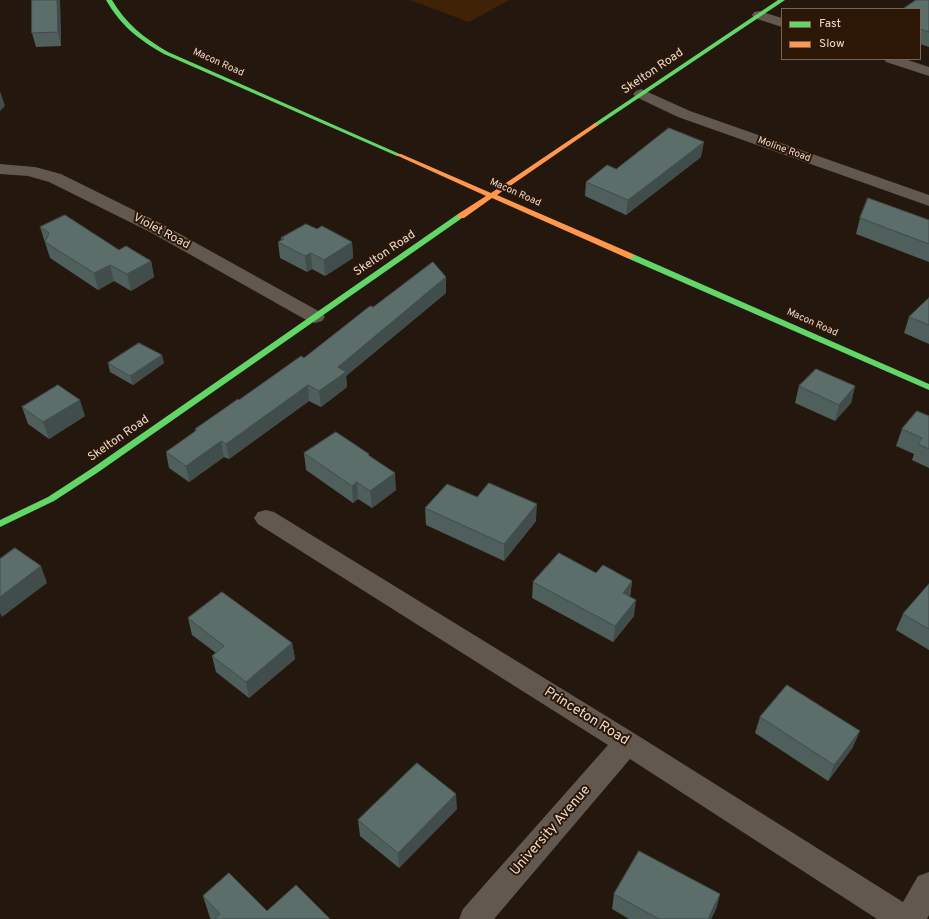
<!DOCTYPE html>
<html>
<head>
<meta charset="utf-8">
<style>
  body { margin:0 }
  #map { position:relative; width:929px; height:919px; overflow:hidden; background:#24180e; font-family:Overpass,sans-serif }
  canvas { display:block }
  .legend { position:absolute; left:781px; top:8px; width:140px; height:52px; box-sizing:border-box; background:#2c1706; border:1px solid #786556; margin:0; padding:5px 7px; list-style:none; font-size:12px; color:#e9d9cf }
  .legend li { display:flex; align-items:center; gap:8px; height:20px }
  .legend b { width:20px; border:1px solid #786556 }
</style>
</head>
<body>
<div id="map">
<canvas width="929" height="919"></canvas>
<ul class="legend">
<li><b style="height:5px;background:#63d668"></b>Fast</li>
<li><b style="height:5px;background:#ff974d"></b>Slow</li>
</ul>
</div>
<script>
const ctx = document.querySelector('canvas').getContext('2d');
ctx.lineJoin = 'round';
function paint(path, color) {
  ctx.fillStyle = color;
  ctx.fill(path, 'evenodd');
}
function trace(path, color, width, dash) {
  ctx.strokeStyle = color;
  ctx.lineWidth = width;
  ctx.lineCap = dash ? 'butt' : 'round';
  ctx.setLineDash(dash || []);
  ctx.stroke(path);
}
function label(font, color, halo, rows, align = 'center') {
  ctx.font = font + ' Overpass,sans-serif';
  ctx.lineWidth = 4;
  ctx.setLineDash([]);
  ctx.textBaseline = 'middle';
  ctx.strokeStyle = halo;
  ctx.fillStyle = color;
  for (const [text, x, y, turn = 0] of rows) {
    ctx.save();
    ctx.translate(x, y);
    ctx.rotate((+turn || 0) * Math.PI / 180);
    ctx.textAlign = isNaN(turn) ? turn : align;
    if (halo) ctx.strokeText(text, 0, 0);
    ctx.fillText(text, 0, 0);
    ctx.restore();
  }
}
const green = new Path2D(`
  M410,0H509L469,22Z`);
const street = new Path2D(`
  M759,11L782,18V27L754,18L752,15L754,12Z
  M884,59H905L929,67V76L886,62Z
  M641,89L690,111L929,195V206L678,117L636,97L633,94L636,91Z
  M0,164L35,167L61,174L162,224L322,313L325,317L322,321L315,323L308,321L150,232L49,182L28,176L0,174Z
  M266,510L274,512L637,735L903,902L918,876L929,872V915L927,919H877L630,759L494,919H459L463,909L608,745L258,524L254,518L258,512Z`);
const fast = new Path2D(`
  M106,0H112C126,24 144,38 168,52L402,155L401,156H397L164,54C138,39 121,26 106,0Z
  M778,0H785L597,126L592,125Z
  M458,214H461L465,216L97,473L54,501L0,527V520L48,497L91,469Z
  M627,254H633L929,384V390L627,258Z`);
const slow = new Path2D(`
  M595,123L598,125L597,126L497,195L633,254V258H627L492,198L464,218H458V214L486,196L396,155L397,154H401L491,193Z`);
const wall = new Path2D(`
  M60,0L61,46L36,47L32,33Z
  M929,0V47L920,44V9Z
  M701,157L626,215L585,196L586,182L616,169Z
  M860,218L929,220V262L856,234Z
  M40,227L119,250L151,261L154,277L131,291L114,281L98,290L50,258Z
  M317,229L352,242L353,258L325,276L312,269L307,272L280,258L278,242L281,240V238Z
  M446,293L346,376L347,387L321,407L309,401L229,459L224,457L189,482L169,468L166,452L195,432V429L304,358L373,307Z
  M929,298V344L904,333L909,317Z
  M108,363H164L133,385L110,372Z
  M799,386H855L851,403L835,421L795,403Z
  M22,407L85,416L49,439L28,424Z
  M929,416V468L912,460L914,454L896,446L902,429Z
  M304,453L369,454V456L396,490L372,508L358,499L353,503L306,470Z
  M477,497L536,521L504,561L426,525L425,508Z
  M596,573L632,581L630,597L634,616L613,642L532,598L533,582Z
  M929,584V650L896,630L903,614Z
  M188,618L292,643L295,659L249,698L216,672L212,656L216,653L192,635Z
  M760,717L853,747L828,781L755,733Z
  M457,809L399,868L360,836L358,820Z
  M614,894H720L716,909L711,919H629L612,909Z
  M203,896L267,911L330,919H211L210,918Z`);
const shadedWall = new Path2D(`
  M57,0H60L61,46L58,32Z
  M0,91L5,106L0,111Z
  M704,142L701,157L626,215L628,200Z
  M352,242L353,258L325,276L324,260Z
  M311,253L312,269L307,272L305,256Z
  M151,261L154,277L131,291L127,274Z
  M110,265L114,281L98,290L94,273Z
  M446,277V293L346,376L347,387L321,407L319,391L338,367Z
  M162,355L164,363L133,385L130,376Z
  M308,385L309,401L229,459L226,444Z
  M855,386L851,403L835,421L839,405Z
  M80,400L85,416L49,439L43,422Z
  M221,441L224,457L189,482L186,466Z
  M395,473L396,490L372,508L370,491Z
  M357,482L358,499L353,503L352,486Z
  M537,504L536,521L504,561V544Z
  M41,566L47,583L2,617L0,613V597Z
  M632,581L630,597L623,593Z
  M636,600L634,616L613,642L615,626Z
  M292,643L295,659L249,698L246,682Z
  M860,731L853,747L828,781L834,765Z
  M456,794L457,809L399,868L398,853Z
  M720,894L716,909L711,919H708Z`);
const building = new Path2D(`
  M32,0H57L58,32L32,33Z
  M916,0H929V32L920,29V9H903Z
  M669,128L704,142L628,200L586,182L607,165L616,169Z
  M868,198L929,220V244L860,218Z
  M65,215L119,250L126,246L151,261L127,274L110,265L94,273L45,242L49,233L40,227Z
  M306,224L317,229L322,226L352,242L324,260L311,253L305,256L278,242L284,239L281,238Z
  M433,262L446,277L338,367L346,372L319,391L308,385L226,444L221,441L186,466L166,452L197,430L195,429L238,399L239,400L301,356L304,358L370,306L373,307Z
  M929,298V325L909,317Z
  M139,343L162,355L130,376L108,363Z
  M816,369L855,386L839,405L799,386Z
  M58,385L80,400L43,422L22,407Z
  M917,411L929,416V449L918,444L922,438L902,429Z
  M336,432L369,454L368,455L395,473L370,491L357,482L352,486L304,453Z
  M489,483L537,504L504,544L425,508L447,484L477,497Z
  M15,548L41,566L0,597V559Z
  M559,553L596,573L603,565L632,581L623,593L636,600L615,626L533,582Z
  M929,584V629L903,614Z
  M222,592L292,643L246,682L212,656L224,646L188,618Z
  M787,685L860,731L834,765L760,717Z
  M417,763L456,794L398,853L358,820Z
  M639,851L720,894L708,919H659L614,894Z
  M229,873L267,911L296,885L330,919H214L220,914L203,896Z`);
const farStreetnames = [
  ["Macon Road",218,63,24],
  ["Moline Road",784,150,20],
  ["Macon Road",515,193,24],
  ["Macon Road",812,323,24]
];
const streetNames = [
  ["Skelton Road",653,72,-34],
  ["Violet Road",161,232,28],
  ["Skelton Road",385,254,-34],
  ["Skelton Road",119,439,-35]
];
const nearStreetnames = [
  ["Princeton Road",586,717,32],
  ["University Avenue",551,831,-49]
];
paint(green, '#402207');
paint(street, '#62584f');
paint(fast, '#63d668');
paint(slow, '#ff974d');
paint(wall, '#4f5f5b');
paint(shadedWall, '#404d4a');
paint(building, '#5c6e6a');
trace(building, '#404d4a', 1);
label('10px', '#e9d9cf', '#2c1706', farStreetnames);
label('12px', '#e9d9cf', '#2c1706', streetNames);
label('14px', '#e9d9cf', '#2c1706', nearStreetnames);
</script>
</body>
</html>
